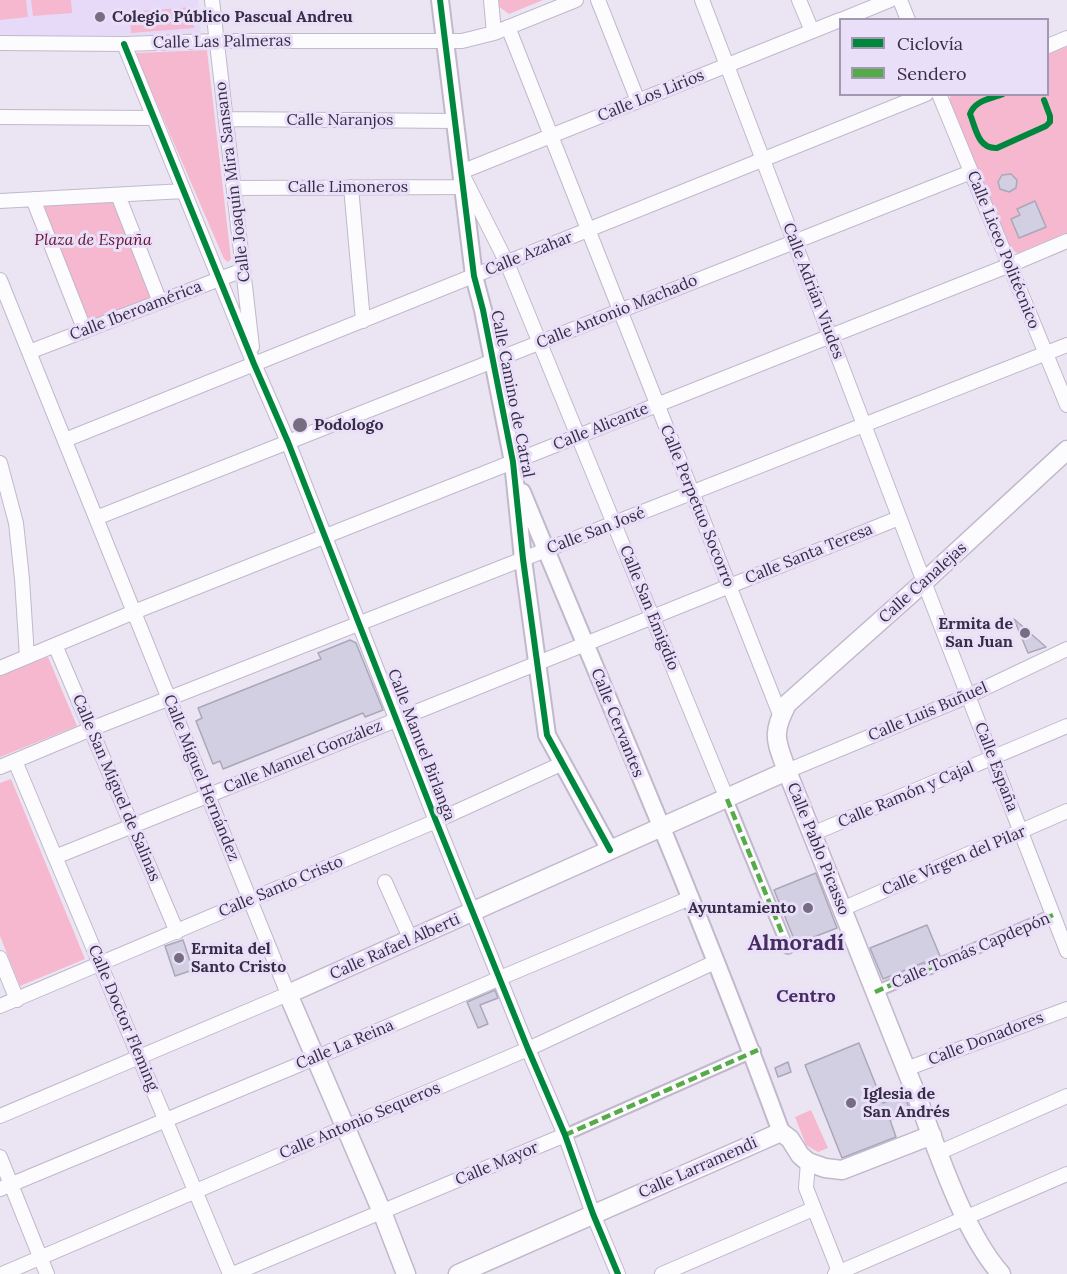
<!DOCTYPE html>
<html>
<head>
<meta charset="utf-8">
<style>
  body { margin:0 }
  #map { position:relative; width:1067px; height:1274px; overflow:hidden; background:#ebe5f3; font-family:Lora,serif }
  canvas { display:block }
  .legend { position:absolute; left:839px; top:18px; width:210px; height:78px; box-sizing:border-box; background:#eadff9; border:2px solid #a398b1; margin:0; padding:8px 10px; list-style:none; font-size:18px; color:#382d46 }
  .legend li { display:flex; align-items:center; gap:12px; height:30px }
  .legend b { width:30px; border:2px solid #a398b1 }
</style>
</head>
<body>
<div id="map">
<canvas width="1067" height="1274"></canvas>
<ul class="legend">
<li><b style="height:8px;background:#00873e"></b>Ciclovía</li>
<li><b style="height:8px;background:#55ab47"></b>Sendero</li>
</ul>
</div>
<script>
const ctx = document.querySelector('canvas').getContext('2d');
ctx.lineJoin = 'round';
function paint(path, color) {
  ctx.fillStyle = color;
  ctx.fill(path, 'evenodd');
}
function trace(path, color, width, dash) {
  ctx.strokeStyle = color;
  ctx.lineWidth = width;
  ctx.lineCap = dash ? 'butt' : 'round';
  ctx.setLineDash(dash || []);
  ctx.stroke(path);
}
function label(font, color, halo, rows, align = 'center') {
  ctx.font = font + ' Lora,serif';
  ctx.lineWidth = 6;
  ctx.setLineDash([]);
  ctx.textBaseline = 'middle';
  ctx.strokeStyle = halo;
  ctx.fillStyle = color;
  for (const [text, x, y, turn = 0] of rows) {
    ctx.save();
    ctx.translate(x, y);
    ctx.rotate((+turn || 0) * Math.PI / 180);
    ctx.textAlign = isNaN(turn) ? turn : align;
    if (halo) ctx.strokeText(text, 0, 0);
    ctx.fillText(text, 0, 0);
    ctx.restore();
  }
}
const built = new Path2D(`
  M0,0H198L201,35L0,36Z`);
const green = new Path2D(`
  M0,0H26L28,17L0,20Z
  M31,0H71L72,13L33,16Z
  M497,0H543L509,14L498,6Z
  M192,7L194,28L131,33L130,12Z
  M1067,47V233L1018,253L1011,250L949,100L951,95L1048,94V54Z
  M207,50L231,259L228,262L224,259L135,53Z
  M109,199L116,202L150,293L149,299L94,322L88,319L41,208L45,202Z
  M48,657L77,726L0,757V675Z
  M11,779L85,959L20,986L0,936V783Z
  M811,1110L828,1148L818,1152L806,1145L795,1117Z`);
const building = new Path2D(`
  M1011,174L1017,180L1016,188L1009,192L1000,189L998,182L1002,175Z
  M1035,201L1046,227L1019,238L1011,219L1020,215L1017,209Z
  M1014,619L1046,647L1028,653Z
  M350,640L356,643L383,710L365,717L363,713L223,769L220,761L213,764L196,721L202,718L198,708L321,659L318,653Z
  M816,873L837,928L796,944L774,890Z
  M927,925L940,956L883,979L870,948Z
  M183,940L193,970L175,976L165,946Z
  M495,990L498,998L480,1005L488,1024L478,1028L467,1002Z
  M859,1043L883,1103L904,1095L911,1112L890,1120L896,1137L842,1158L805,1065Z
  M788,1062L791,1072L778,1077L775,1068Z`);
const pedestrian = new Path2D(`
  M727,799L788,948
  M875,992L1053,915
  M565,1135L755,1051`);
const minor = new Path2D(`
  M212,0L252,347
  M491,0L494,33
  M598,0L638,101
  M702,0L924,582L1067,951
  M799,0L812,31
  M900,0L908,20
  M841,20L890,0
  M508,27L781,717
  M0,43L124,44L217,41H462L494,33L576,0
  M124,44L254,364L288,442L436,821L528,1049L565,1135L593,1214L618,1274
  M1048,46L1067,38
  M939,94L1067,405
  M0,117L154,118
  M226,119L454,121
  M351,187L363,321
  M234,188L463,187
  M118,195L160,302
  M33,199L85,331
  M0,201L184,191
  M0,280L288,994L0,1116
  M29,352L243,270
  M65,440L926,94
  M0,463L16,523L22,579L27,657
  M96,518L971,172
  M55,645L177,932
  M0,668L134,612L1010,265L1067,241
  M15,761L230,1274
  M0,767L91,729L1067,345
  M787,771L968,696L1067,649
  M727,799L507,263L461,172L840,20
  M812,834L1067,726
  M55,857L899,518
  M385,882L411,940
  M842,909L1067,811
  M0,958L17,1000
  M0,1006L436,821L561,764
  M906,1069L1067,1009
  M938,1153L1067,1096
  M0,1157L47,1274
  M808,1162L806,1188L840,1274
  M0,1189L315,1058L500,978L690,898
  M2,1274L528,1049L715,962
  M233,1274L565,1135
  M662,1274L813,1209
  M835,1274L1067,1174`);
const tertiary = new Path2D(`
  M440,0L474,276L483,310L513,462L523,559L547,735L610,850
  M522,492C610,705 702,916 781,1132`);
const secondary = new Path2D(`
  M406,1274L382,1212L288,994L787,771
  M458,1274L781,1132L790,1139L800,1155L808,1162L825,1168L842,1170L932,1135
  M1001,1274C962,1230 936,1145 914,1089C871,983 829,877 787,771C776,740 771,735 787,704L924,582L1067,450`);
const quiet = new Path2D(`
  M727,799L788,948
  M875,992L1053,915
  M565,1135L758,1050`);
const cycleway = new Path2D(`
  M440,0L474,276L483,310L513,462L523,559L547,735L610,850
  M124,44L254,364L288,442L436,821L528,1049L565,1135L593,1214L618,1274
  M1003,94C991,99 975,100 970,114C976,129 978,149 997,148L1046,126L1050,122V116L1044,100`);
const markers = [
  [100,17,6,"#776d83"],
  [300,425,8,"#776d83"],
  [1025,633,6,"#776d83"],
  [808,908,6,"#776d83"],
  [179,958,6,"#776d83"],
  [851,1103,6,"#776d83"]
];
const poiNames = [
  ["Colegio Público Pascual Andreu",112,17],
  ["Podologo",314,425],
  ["Ermita de",1013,624,"right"],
  ["San Juan",1013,642,"right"],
  ["Ayuntamiento",796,908,"right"],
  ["Ermita del",191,949],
  ["Santo Cristo",191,967],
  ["Iglesia de",863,1094],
  ["San Andrés",863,1112]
];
const streetNames = [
  ["Calle Las Palmeras",222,42,-1],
  ["Calle Los Lirios",651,96,-22],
  ["Calle Naranjos",340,120],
  ["Calle Joaquín Mira Sansano",233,182,-97],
  ["Calle Limoneros",348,187],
  ["Calle Liceo Politécnico",1003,250,68],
  ["Calle Azahar",529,254,-22],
  ["Calle Adrián Viudes",813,291,69],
  ["Calle Iberoamérica",136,311,-21],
  ["Calle Antonio Machado",617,312,-22],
  ["Calle Camino de Catral",512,394,79],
  ["Calle Alicante",601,427,-22],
  ["Calle Perpetuo Socorro",697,506,68],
  ["Calle San José",596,531,-21],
  ["Calle Santa Teresa",809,554,-22],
  ["Calle Canalejas",923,583,-42],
  ["Calle San Emigdio",649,608,68],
  ["Calle Luis Buñuel",928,712,-23],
  ["Calle Cervantes",617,723,68],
  ["Calle Manuel Birlanga",421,745,69],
  ["Calle Manuel González",303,757,-22],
  ["Calle España",996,767,69],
  ["Calle Miguel Hernández",201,778,68],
  ["Calle San Miguel de Salinas",116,788,67],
  ["Calle Ramón y Cajal",906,795,-23],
  ["Calle Pablo Picasso",818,849,68],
  ["Calle Virgen del Pilar",954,861,-23],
  ["Calle Santo Cristo",281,887,-23],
  ["Calle Rafael Alberti",395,947,-24],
  ["Calle Tomás Capdepón",971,951,-23],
  ["Calle Doctor Fleming",123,1018,67],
  ["Calle Donadores",986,1039,-21],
  ["Calle La Reina",345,1045,-23],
  ["Calle Antonio Sequeros",360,1121,-23],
  ["Calle Mayor",497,1164,-23],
  ["Calle Larramendi",698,1168,-24]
];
const parkNames = [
  ["Plaza de España",93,240]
];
const neighbourhoodNames = [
  ["Centro",806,997]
];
const districtNames = [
  ["Almoradí",796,944]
];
paint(built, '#e7daf8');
paint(green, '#f5b8ce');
paint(building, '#d2cfe3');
trace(building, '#aaa7b9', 1.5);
trace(pedestrian, '#c1b8cb', 14);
trace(minor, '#c1b8cb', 16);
trace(tertiary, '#c1b8cb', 20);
trace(secondary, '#c1b8cb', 21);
trace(pedestrian, '#fcfbfd', 10);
trace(minor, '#fcfbfd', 14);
trace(tertiary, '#fcfbfd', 16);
trace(secondary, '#fcfbfd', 18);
trace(quiet, '#55ab47', 4.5, [9, 4.5]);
trace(cycleway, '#00873e', 6);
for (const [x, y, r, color] of markers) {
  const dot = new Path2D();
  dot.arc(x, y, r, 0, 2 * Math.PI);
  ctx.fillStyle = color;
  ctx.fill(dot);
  trace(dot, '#eadff9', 2);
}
label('bold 16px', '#382d46', '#eadff9', poiNames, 'left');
label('16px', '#382d46', '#eadff9', streetNames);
label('italic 16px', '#63112f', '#eadff9', parkNames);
label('bold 18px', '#462c61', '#eadff9', neighbourhoodNames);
label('bold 22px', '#462c61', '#eadff9', districtNames);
</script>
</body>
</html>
